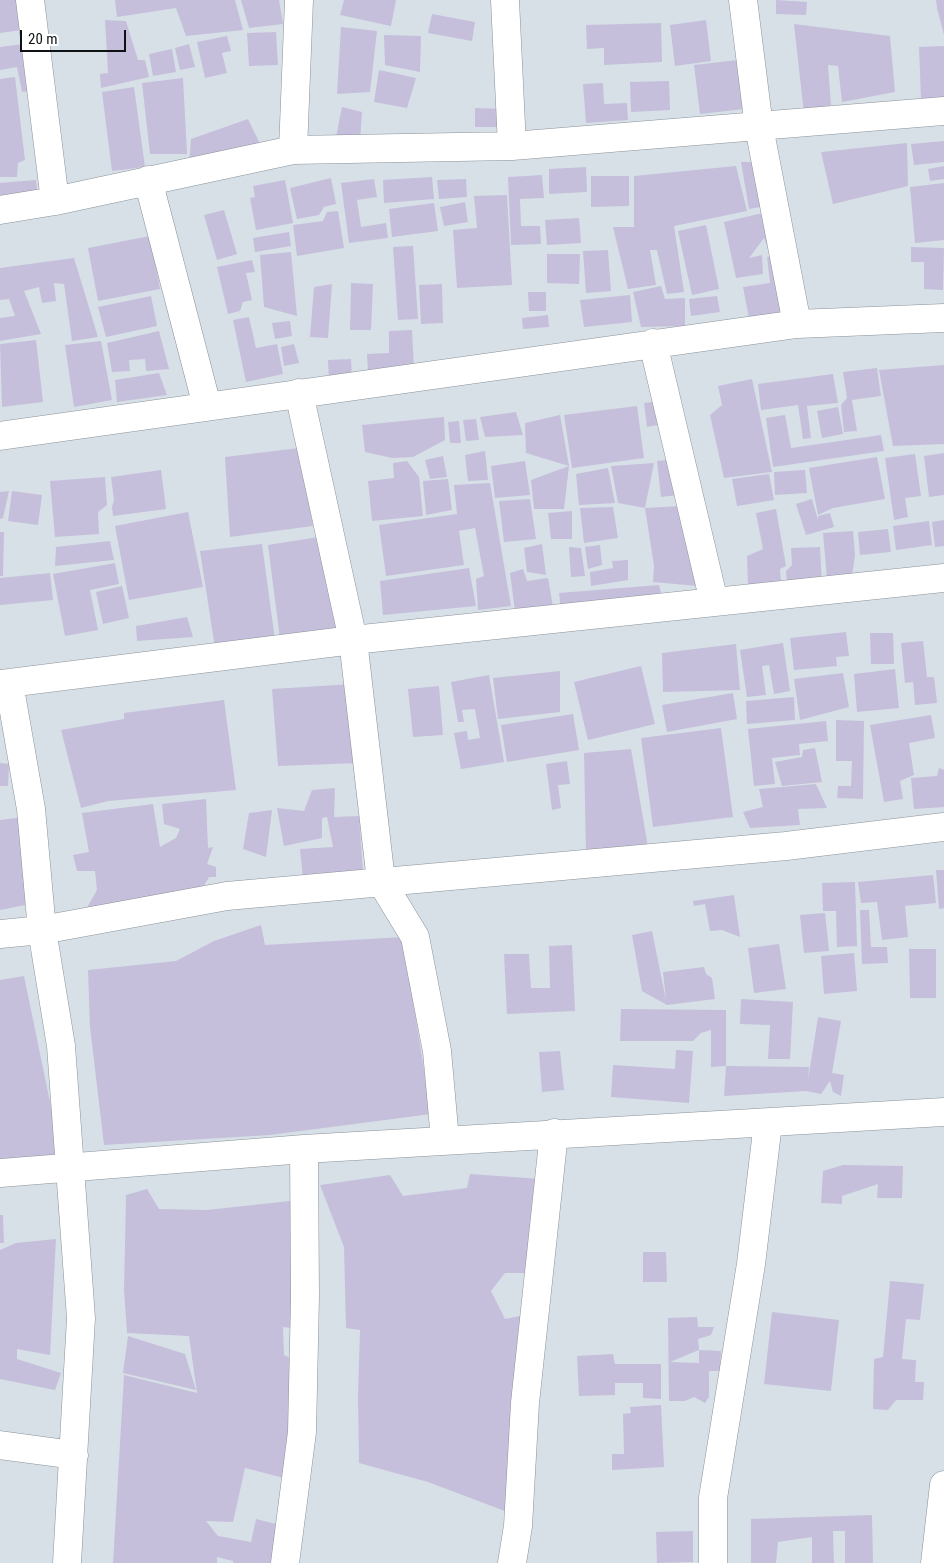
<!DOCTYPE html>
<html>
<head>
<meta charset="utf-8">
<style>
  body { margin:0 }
  #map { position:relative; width:944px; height:1563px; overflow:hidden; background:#d7e0e7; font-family:"Roboto Condensed",sans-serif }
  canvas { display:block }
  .scale { position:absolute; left:20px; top:30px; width:106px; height:22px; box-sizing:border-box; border:2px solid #0f1215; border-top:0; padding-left:6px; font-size:15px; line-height:18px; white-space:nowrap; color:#0f1215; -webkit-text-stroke:4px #fff; paint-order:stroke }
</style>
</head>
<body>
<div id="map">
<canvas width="944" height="1563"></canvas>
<div class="scale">20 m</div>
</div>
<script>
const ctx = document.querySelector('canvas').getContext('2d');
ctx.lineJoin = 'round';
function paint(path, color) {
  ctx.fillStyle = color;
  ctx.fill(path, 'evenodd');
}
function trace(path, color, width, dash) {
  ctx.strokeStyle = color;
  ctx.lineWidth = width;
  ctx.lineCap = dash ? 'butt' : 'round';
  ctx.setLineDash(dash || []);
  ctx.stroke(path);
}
const building = new Path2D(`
  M0,0H17L22,30L0,33Z
  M115,0H235L243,30L186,36L176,8L117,17Z
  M241,0H279L283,24L249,28Z
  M344,0H396L391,26L340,15Z
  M776,0L807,2L806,15L776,14Z
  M936,0H944V35L937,8Z
  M432,14L475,22L472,41L428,33Z
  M105,20L126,21L138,60H145L149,77L101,88L100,74L108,73Z
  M706,20L711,61L675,66L670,25Z
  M661,23L662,62L604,65V48L587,49L586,25Z
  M794,24L890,36L895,92L842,102L838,66L828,65L831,105L804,114Z
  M341,27L377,31L370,92L337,94Z
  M276,32L278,65L249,66L247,33Z
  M384,35L421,36L420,72L385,65Z
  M227,36L231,51L222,53L227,73L205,78L197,42Z
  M23,44L30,91L22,92L17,67L0,70V47Z
  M189,44L195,67L180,70L175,48Z
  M944,46V98L921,99L919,47Z
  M172,49L176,72L153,76L149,54Z
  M738,60L744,109L700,114L694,65Z
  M379,70L416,78L407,108L374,102Z
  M15,77L25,160L18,163L17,177H0V79Z
  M183,78L187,154H150L142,83Z
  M669,81L670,110L631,112L630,82Z
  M603,83L604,104L627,103L628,120L586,123L583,84Z
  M134,87L145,167L112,171L102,92Z
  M342,107L362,112L360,142H335Z
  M475,108L504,109L503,127H475Z
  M248,119L261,146L189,165L191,139Z
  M944,141V162L914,165L911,144Z
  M907,143L908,186L833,204L821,152Z
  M741,162H756L766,206L749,209Z
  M736,166L747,211L674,226L684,292L667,294L657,250H650L656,285L628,289L613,227H634V176Z
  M944,166V179L930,181L928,169Z
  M586,167L587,192L549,194V169Z
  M542,175L544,198L520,199L521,226H540L541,244L511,245L508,177Z
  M591,176H629V206L591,207Z
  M432,177L434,199L384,203L383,180Z
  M331,178L336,204L324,207L319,215L297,219L290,188Z
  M374,179L377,197L357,200L361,227L386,223L388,238L349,243L341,183Z
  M466,179L467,197L439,199L437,180Z
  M36,180L38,198L0,201V183Z
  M285,180L293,223L256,230L250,198L255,197L253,186Z
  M944,183V240L915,243L910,187Z
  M507,195L512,285L457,288L453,230L477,228L474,196Z
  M465,202L468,222L444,226L440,207Z
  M434,203L438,231L392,237L389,209Z
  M224,210L237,254L217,260L204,215Z
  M338,211L344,248L297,256L293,225L323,221L327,212Z
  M767,212L769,251L764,238L749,258L762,255L763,274L736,278L724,222Z
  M579,218L581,243L547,245L545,220Z
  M706,225L719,289L692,295L678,231Z
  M289,232L291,246L255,252L253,238Z
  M150,236L160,289L98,301L88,248Z
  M413,246L418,319L398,320L393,247Z
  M911,247L944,248L943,290L924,289V262H911Z
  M608,250L611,291L586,293L583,251Z
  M291,252L297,316L264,307L260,255Z
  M547,254H580L579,284L547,283Z
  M777,255L786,313L749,318L743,287L770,283L767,257Z
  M74,258L98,337L72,341L64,284L54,283L56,301L42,303L39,287L24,291L41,334L0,341V318L15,316L9,299L0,300V268Z
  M252,260L255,272L246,273L252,300L243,302L240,311L228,314L217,267Z
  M351,283L373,284L371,330H350Z
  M332,284L328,338L310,337L314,287Z
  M442,284L443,323L421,324L419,285Z
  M661,286L665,299L685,298V326L641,327L633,292Z
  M528,292H546V311H529Z
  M630,295L632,322L584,327L580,300Z
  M151,296L157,326L106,337L98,307Z
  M717,296L720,312L691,316L689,299Z
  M548,315L549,327L523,329L522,318Z
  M249,317L256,348L277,344L283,374L246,382L233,320Z
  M290,321L292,336L275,339L272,323Z
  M412,330L414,370L368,372L367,354L389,353V331Z
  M159,331L169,369L146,371L145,359L129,360L130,371L112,372L107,343Z
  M36,340L43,402L2,407L0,344Z
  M101,341L112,400L74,407L65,345Z
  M294,344L299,363L284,366L281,347Z
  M351,359L352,380L329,381L328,360Z
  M944,365V444L893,446L879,370Z
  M877,368L881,396L852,400L857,431L844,432L841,405L847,398L843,372Z
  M159,373L167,395L117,402L115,380Z
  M833,374L838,403L807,406L811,438L803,439L798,405L761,410L758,384Z
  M752,379L772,472L724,478L710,415L722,405L718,386Z
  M660,401L663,424L647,427L644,403Z
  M637,406L644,458L572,468L564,415Z
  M838,407L843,434L822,438L817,411Z
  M516,412L523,435L485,437L480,417Z
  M560,415L569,466L526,453L525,423Z
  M785,415L791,448L881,435L884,451L773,467L766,418Z
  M444,417L445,440L413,457L392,458L365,452L362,425Z
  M476,419L479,440L466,441L463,420Z
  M459,421L461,443H450L448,422Z
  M299,448L313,526L230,537L225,457Z
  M485,451L488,480L468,481L465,455Z
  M944,453V495L929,497L924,456Z
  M915,454L921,496L905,498L908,517L894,520L885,458Z
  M443,456L447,477L430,479L425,460Z
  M877,457L885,499L833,508L818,515L809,468Z
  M674,459L678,495L661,497L657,461Z
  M407,461L419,477L423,516L372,521L368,481L394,478L393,463Z
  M525,461L530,495L495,498L491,466Z
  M654,463L645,508L618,503L611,466Z
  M569,466L564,509H534L531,480Z
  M608,468L615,503L579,505L576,474Z
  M161,470L166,509L113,516L112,507L114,500L111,477Z
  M805,470L807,493L775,495L774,472Z
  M769,474L774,500L737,506L732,479Z
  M105,477L107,505L98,512L99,534L55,537L50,481Z
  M448,479L452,510L426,515L423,481Z
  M490,483L511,606L478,610L476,579L484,576L475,528L459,531L464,565L386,576L379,525L457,514L454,485Z
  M9,491L3,518L0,519V492Z
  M12,491L42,495L38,525L8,521Z
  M530,499L536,539L504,542L499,501Z
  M812,499L818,520V516L830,513L834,527L806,535L796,504Z
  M681,506L698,586L653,582L654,566L645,508Z
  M613,507L618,538L584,543L580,508Z
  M776,509L786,566L780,569L781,583L748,585L747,556L763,549L756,513Z
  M572,511V539H551L548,513Z
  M188,512L203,587L129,600L115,526Z
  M944,520V546L935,547L932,522Z
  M929,521L932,545L896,550L893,526Z
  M888,529L891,552L860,555L858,532Z
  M853,531L855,555L852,576L827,578L823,533Z
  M0,532H4L3,576H0Z
  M325,536L345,632L280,639L268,545Z
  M110,541L114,560L55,566L56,547Z
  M262,544L275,640L215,648L200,551Z
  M542,544L546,575L527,572L524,548Z
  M600,545L602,565L588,569L585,547Z
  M569,547L581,548L585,576L571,577Z
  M820,547L822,585L787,587L786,571L792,565L791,548Z
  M628,560V580L591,586L590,572L613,568L612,561Z
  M115,563L119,584L90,590L98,630L65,636L53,574Z
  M469,568L476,606L383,615L380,581Z
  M523,569L527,581L548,578L553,607L515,611L510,573Z
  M50,573L53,600L0,605V578Z
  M659,585L663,600L561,610L559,593Z
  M122,586L129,618L103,624L96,592Z
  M187,617L193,637L137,641L136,626Z
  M846,632L849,656L836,657L837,666L794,670L790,638Z
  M870,633H893L894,664H871Z
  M923,641L927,677H934L937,703L915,705L913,682L905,683L901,643Z
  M783,643L790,691L774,694L769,665L762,666L766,695L747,697L740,650Z
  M736,644L740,690L663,692L662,653Z
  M641,666L655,724L588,740L574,682Z
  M895,669L899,708L857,712L854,674Z
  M560,671V712L498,719L493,678Z
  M843,673L849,707L800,720L794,679Z
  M489,675L504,762L461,769L454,733L467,731L468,740L480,738L475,709L462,710L464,722H458L451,682Z
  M353,684L359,763L278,766L272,689Z
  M439,686L443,735L413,737L408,689Z
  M733,693L737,719L667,732L662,705Z
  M794,697L795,720L747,724L746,701Z
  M224,700L236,790L108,801L81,808L61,730L124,719V713Z
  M573,714L579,750L507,762L501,725Z
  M931,715L935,738L909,743L914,775L900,781L903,799L884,802L870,725Z
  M836,720L864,721L863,799L837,798L838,786H851L852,761H836Z
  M826,721L828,741L799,744L800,755L772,758L775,784L754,786L748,729Z
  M721,728L733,817L653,827L641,738Z
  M815,748L822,782L782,786L775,762L802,757L803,750Z
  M631,749L648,847L586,851L584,753Z
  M567,761L570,784L558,785L561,808L552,810L546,764Z
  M0,763L9,764L8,786H0Z
  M939,768L944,770V807L914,809L911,778L937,776Z
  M816,784L827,808L798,809L800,825L750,828L743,812L763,807L759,789Z
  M335,788L334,817L359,816L363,872L303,879L300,849L333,847L327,817L322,818V838L284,846L277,808L304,811L312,790Z
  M206,799L208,848L213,847L207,864L216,867V877H209L198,896L81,918L97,890L95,871H77L73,855L89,852L82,813L153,804L160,847L176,838L180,829L164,824L162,804Z
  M272,810L266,857L243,849L249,813Z
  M24,817L36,903L0,910V820Z
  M936,870H944V908L939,909Z
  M933,875L936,903L905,906L908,937L882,940L877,902L861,903L858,882Z
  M855,882L857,946L837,947L836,911H823L822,883Z
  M734,895L740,937L722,930L710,931L705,904L694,906L693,901Z
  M860,910H869L871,947H887L888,963L862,964Z
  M825,913L829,951L804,953L800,915Z
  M261,925L265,945L403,937L431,1114L270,1135L104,1145L90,1027L88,970L176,961L214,941Z
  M652,931L666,1000L663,972L704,967L706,974L712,978L715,999L667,1005L642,991L632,935Z
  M779,944L786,989L754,993L748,948Z
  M572,945L575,1011L507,1014L504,954H529L531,988H550L549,946Z
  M909,949H936V998H910Z
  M854,953L857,991L824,994L821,956Z
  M24,976L62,1160L0,1164V980Z
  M741,999L793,1002L790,1059H768L770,1025L740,1024Z
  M621,1009L726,1010V1066L711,1067V1030L701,1033L693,1041H620Z
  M818,1017L841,1021L832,1073L844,1075L841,1096L833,1092L830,1081L821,1094L806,1091L724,1096L726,1066L809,1067L808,1080Z
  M676,1050L693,1051L689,1103L611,1097L613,1065L675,1069Z
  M560,1051L564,1090L542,1092L539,1052Z
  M843,1165L903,1166L902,1198H877L878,1184L842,1196V1204L821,1203L823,1171Z
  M470,1174L541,1179L530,1273H505L491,1291L505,1319L525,1315L510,1513L428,1482L359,1463L358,1395L360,1330L346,1328L344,1247L320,1185L390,1175L403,1196L467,1188Z
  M147,1189L159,1209L207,1210L290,1201L292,1328L283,1327L284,1355L295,1360L288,1479L245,1468L233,1522L206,1521L218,1536L251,1542L256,1519L288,1527L283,1563H233V1561L217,1557V1563H113L124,1375L197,1393L189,1336L127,1333L124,1290L126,1195Z
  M0,1215H3L4,1243H0Z
  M56,1239L50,1355L17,1349V1359L61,1373L55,1390L0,1379V1250L16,1243Z
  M643,1252H666L667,1282H643Z
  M890,1281L924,1284L920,1320L906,1319L902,1359L916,1360L915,1382H924L923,1400H896L888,1410L873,1409L874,1359L883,1357Z
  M772,1312L839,1320L831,1391L764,1384Z
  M697,1317L698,1327H714L711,1335L698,1339L699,1350L670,1362L699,1363V1350L721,1351L720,1371H709V1397L705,1403L694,1397L685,1401H669L668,1318Z
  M128,1336L185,1354L196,1390L123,1373Z
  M613,1354L615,1364H661V1399L643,1398V1383H615V1395L579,1396L577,1356Z
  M661,1405L664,1467L612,1470V1454H624L623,1414L631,1413L630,1407Z
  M872,1515L873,1563H845V1531H833L834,1563H812V1537L778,1542L776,1563H751V1519Z
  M693,1531V1562L657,1563L656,1532Z`);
const minor = new Path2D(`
  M30,0L55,201
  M505,0L512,146
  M743,0L759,127L797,324
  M293,150L299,0
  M148,180L207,406
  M0,210L55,201L293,150L512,146L944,111
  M653,343L714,602
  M299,393L353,640L381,881L415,937L437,1051L445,1140
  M0,436L797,324L944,318
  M9,683L31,809L42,930L61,1046L81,1318L67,1563
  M0,684L353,640L944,578
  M0,934L42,930L227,896L786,846L944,827
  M0,1173L304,1149L944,1112
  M0,1445L74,1455
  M285,1563L302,1432L305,1297L304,1149
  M512,1563L518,1526L525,1403L554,1133
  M713,1563V1498L751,1264L768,1123
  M935,1563L944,1485`);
paint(building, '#c5bfdc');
trace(minor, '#8a9299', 29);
trace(minor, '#fff', 28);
</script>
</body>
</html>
